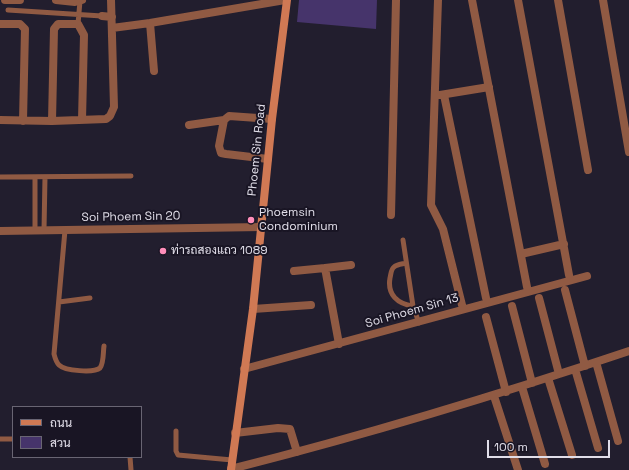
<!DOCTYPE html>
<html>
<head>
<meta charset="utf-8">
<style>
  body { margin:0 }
  #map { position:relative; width:629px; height:470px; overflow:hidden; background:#221e2e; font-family:"Space Grotesk",Sarabun,sans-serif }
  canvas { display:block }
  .legend { position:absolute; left:12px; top:406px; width:130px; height:52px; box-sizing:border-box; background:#191524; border:1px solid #696573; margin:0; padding:5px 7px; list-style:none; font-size:12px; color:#e1dee9 }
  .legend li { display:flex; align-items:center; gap:8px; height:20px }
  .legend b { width:20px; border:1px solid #696573 }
  .scale { position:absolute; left:487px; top:440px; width:123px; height:18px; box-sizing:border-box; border:2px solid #e1dee9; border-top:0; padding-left:5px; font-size:12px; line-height:14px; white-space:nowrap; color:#e1dee9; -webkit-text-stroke:3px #191524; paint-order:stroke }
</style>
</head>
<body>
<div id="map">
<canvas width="629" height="470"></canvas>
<ul class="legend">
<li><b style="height:5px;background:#d07954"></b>ถนน</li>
<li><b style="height:11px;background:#46346b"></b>สวน</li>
</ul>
<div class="scale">100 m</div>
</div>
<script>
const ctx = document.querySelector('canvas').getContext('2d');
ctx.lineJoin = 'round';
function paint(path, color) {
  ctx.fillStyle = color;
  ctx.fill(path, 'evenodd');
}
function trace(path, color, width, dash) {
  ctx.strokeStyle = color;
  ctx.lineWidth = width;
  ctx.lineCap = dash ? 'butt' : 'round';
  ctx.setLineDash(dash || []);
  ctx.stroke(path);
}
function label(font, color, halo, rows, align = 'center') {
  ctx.font = font + ' "Space Grotesk",Sarabun,sans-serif';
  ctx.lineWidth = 4;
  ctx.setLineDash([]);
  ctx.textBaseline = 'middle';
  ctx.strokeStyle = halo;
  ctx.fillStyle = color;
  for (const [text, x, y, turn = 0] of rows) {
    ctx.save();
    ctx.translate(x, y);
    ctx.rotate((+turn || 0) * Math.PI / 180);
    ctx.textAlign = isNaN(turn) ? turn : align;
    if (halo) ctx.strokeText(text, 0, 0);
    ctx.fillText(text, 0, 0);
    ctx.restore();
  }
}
const green = new Path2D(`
  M299,0H377L376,29L297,22Z`);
const lane = new Path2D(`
  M8,10L102,16
  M78,24L80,1
  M0,177L131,176
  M35,230V177
  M44,230L45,177
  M65,230L54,354C55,358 56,362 59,365C65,371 94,373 100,368C104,363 103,352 104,346
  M403,240L413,306L419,323
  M406,263C403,264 397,264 394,267C391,269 391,274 390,278C387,295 398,304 413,306
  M59,302L90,298
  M176,431V451L178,455L232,460
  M0,439H13
  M130,457L131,470`);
const street = new Path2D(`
  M5,0H20
  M56,0L75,2L82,0
  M438,0L431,205L443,229L462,305
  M472,0L527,287
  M518,0L569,275
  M558,0L588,170
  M603,0L629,152
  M102,16L112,17
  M150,23L154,71
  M0,24H20L25,29L23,121
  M112,28L150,23L285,0
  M440,95L489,87
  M444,95L486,298
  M0,120L52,121L106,119L110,116L114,107L111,0
  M52,121L54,29L58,24H78L84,35L82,120
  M189,125L224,120
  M268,159L226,154L221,153L219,146L224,120L229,116L272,119
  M391,215L396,0
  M0,231L262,227
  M521,254L564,244
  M294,271L325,268
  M565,290L585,366
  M539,298L559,374
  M512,306L532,383
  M253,309L311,305
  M486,317L506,392
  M339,344L325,268L351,265
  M596,362L618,441
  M244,369L587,276
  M575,369L598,448
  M548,378L572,455
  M522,387L545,464
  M494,396L518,470
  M235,433L278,428L290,429L297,452
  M231,469C365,435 498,395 629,351`);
const secondary = new Path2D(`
  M231,470L253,309L272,119L287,0`);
const markers = [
  [251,220,4,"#ff8eba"],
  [163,251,4,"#ff8eba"]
];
const streetNames = [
  ["Phoem Sin Road",257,150,-84],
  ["Soi Phoem Sin 20",131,217,-1],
  ["Soi Phoem Sin 13",412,311,-16]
];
const poiNames = [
  ["Phoemsin",259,213],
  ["Condominium",259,227],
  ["ท่ารถสองแถว 1089",171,251]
];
paint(green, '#46346b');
trace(lane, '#905a43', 5);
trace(street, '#905a43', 8);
trace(secondary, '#d07954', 8);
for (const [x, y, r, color] of markers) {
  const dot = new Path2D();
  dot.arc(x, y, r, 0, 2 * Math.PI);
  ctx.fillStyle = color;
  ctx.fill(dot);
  trace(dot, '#191524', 1.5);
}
label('12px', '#e1dee9', '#191524', streetNames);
label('12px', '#e1dee9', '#191524', poiNames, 'left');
</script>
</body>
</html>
